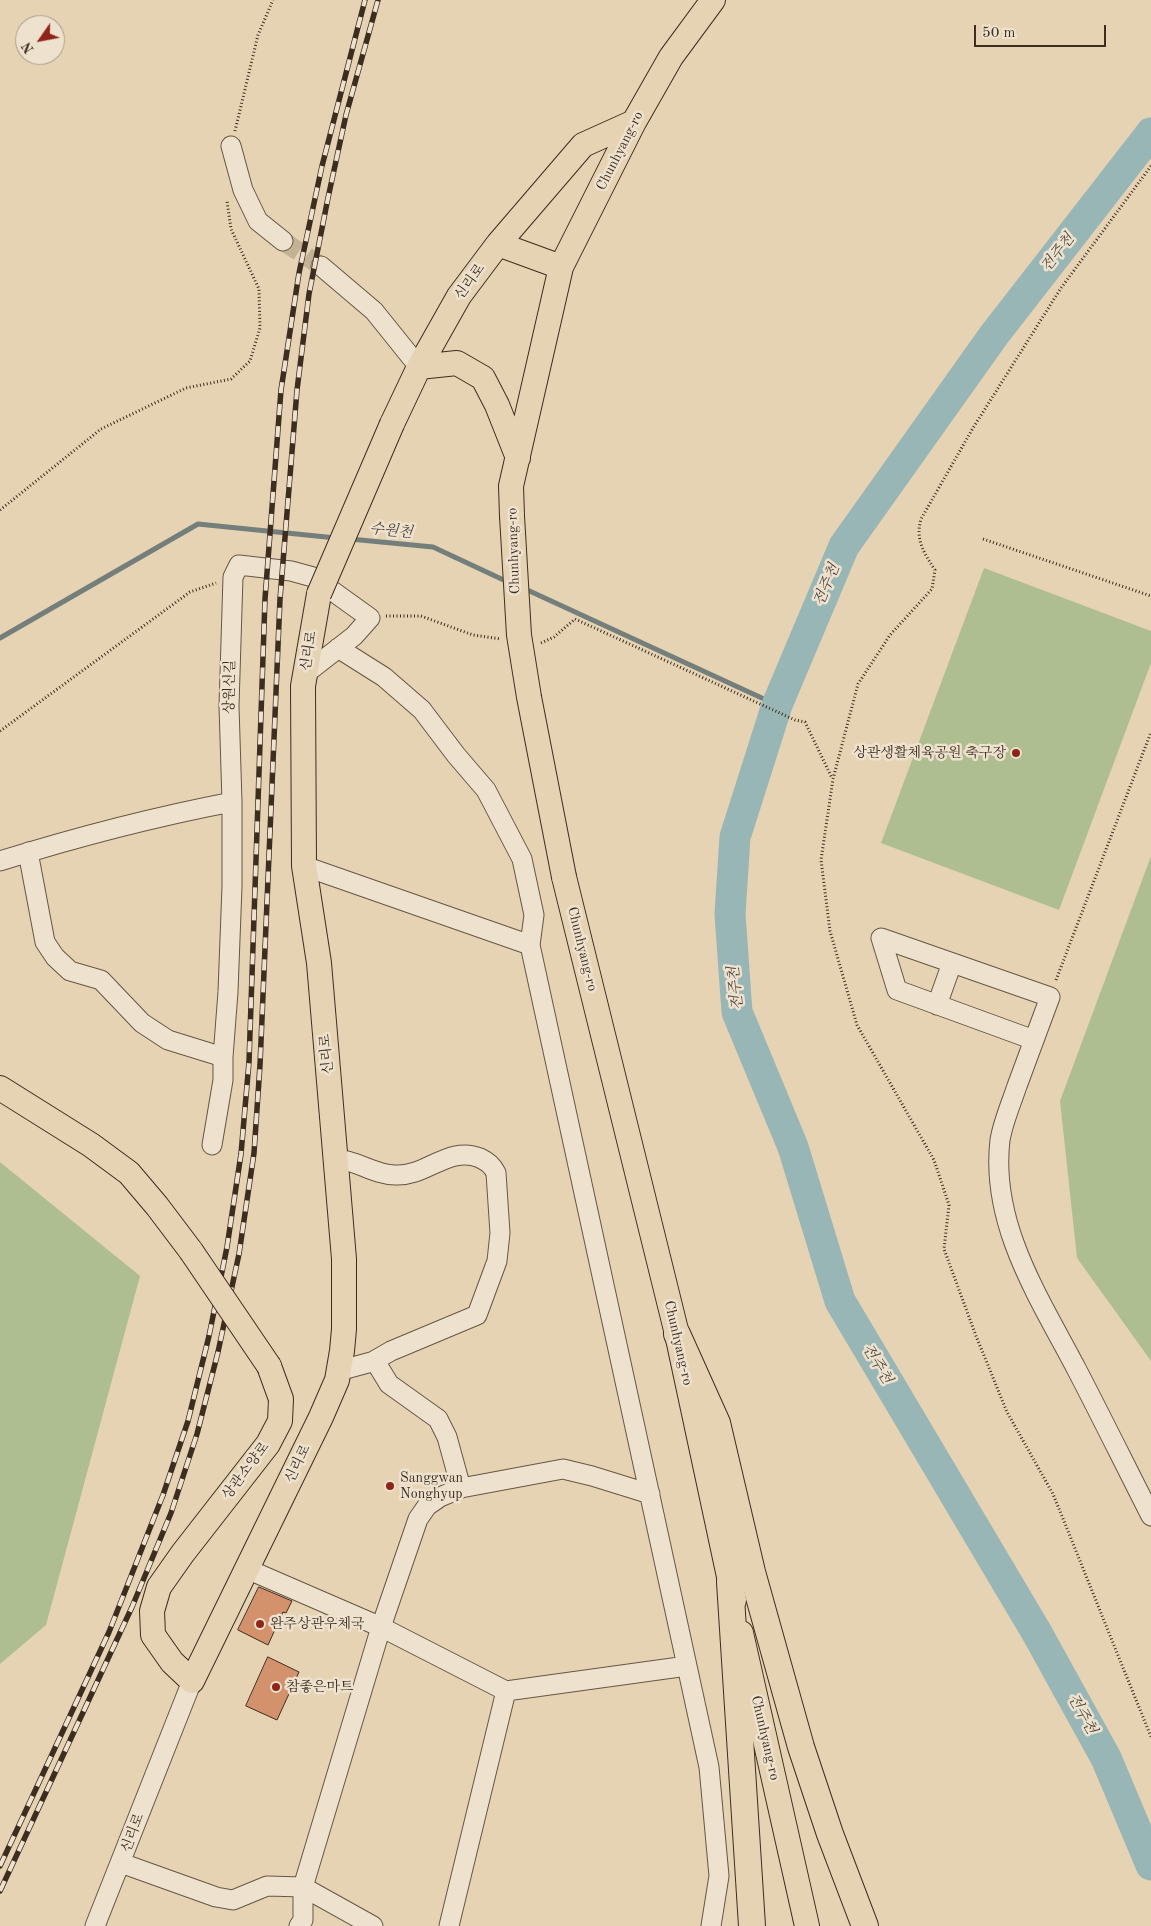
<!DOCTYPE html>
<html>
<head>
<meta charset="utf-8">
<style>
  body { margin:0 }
  #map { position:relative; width:1151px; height:1926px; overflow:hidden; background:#e5d3b3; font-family:"Old Standard TT",serif }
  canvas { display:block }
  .north { position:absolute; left:15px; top:15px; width:50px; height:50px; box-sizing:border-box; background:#eee2ce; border:1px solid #a79a88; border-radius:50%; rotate:237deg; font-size:14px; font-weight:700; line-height:20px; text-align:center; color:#3d2d20 }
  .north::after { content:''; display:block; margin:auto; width:18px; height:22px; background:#8f2418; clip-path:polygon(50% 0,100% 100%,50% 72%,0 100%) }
  .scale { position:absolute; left:974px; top:25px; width:132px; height:22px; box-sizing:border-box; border:2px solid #3d2d20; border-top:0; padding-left:6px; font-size:15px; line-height:18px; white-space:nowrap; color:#3d2d20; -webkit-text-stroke:4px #eee2ce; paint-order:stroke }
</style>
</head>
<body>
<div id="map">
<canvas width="1151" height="1926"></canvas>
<div class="north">N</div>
<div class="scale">50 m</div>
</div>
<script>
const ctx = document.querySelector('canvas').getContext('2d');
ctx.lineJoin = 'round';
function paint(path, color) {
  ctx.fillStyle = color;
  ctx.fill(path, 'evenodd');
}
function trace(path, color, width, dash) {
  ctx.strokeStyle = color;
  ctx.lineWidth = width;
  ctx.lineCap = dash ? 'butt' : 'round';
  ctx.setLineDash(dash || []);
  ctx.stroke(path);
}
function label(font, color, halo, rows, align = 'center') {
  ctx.font = font + ' "Old Standard TT","Noto Serif KR",serif';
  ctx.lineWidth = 5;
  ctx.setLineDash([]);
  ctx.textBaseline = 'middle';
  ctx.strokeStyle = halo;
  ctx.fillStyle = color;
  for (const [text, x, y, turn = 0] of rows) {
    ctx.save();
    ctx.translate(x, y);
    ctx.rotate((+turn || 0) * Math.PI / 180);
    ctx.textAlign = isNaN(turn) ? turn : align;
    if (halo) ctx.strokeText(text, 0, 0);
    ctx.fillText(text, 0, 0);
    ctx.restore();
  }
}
const green = new Path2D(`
  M984,568L1151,631V663L1059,910L881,843Z
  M1151,856V1361L1077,1258L1060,1101Z
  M0,1162L140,1276L46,1625L0,1664Z`);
const stream = new Path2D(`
  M350,539L433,547L508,582
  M523,588L777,705
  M0,638L198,524L336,538`);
const river = new Path2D(`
  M1151,133L994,335L844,546L777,705L735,837L730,914L737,1012L793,1147L840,1301L1037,1633L1106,1758L1151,1865`);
const building = new Path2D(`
  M259,1587L292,1601L286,1613L283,1612L268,1645L238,1630Z
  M268,1657L299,1672L277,1720L246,1706Z`);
const minorTunnel = new Path2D(`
  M283,241L321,266`);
const path = new Path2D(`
  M235,131L258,35L273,0
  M1151,166L1061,288L973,428L921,519C915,540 924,553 935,570L932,589L890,635L858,684L833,779L821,860L830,931L857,1025L934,1160L949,1205L944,1249L976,1336L1007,1412L1053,1494L1151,1737
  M0,510L101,429L186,388L231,379L250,361L260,328L259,289L231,229L227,201
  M983,539L1151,596
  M386,616H421L473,635L501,639
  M541,643L554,637L575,619L795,720L805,722L832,778
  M0,731L190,592L216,583
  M1056,980L1151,732`);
const minor = new Path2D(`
  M231,146L243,190L258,221L283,241
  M321,266L374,311L419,367
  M338,648L384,677L422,710L456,755L486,790L522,859L534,915L530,945
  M28,852L45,942L55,957L70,971L101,980L142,1023L168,1040L223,1057
  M0,861C77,837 154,817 232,802L229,706L233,577L239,565L291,571L313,577L370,618L354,636L305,674
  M304,866L530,945L709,1767L719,1876L711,1926
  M937,1005L952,963
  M1034,1040L897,990L881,938L1050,997C1039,1027 1028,1056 1017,1086C1011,1104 1003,1122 1000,1140C990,1225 1040,1299 1077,1370C1102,1418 1126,1467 1151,1516
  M212,1145L223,1080V1057L228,992L232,886V802
  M336,1159C357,1160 374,1175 395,1175C426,1177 449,1145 480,1158C488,1162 492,1165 496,1173L500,1233L497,1261L477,1315L391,1351L372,1362
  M338,1371L375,1361L389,1384L438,1419L447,1437L461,1488
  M247,1569L381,1627L506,1691L687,1666
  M121,1863L216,1897L233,1900L267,1886L303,1887L373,1926
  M95,1926L192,1681
  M299,1926L303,1920V1887L381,1627L418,1519L427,1506L440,1497L461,1488L563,1469L592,1476L650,1494
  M449,1926L506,1691`);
const major = new Path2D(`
  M498,244L583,145L634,122
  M419,367L457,363L483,378L497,405L518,458
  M392,424L419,367L459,296L498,244L561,267
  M512,516L511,486L561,267L634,122L671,57L713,0
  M564,877L677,1334L734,1600
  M0,1088L91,1145L129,1173L157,1206L191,1251
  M269,1366L281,1399L280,1421L268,1444L183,1553L159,1587L152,1611L153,1635L172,1662L192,1681L321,1417L337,1380L342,1351L344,1329V1259L319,963L304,866L303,686L319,594
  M741,1633L807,1926`);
const highway = new Path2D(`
  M677,1334L717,1423L752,1572L801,1747L830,1834L865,1926
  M730,1582L752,1926`);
const rail = new Path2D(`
  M0,1866L109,1632L163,1495L188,1421L209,1336L227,1247L241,1154L249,1062L265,599L281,390L299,273L322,166L365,0
  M0,1891L132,1607L171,1513L197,1434L218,1352L239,1254L254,1153L260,1065L280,599L297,390L309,294L328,198L346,115L378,0`);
const majorBridge = new Path2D(`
  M512,516L519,635L529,697L564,877
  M319,594L392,424
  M191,1251L269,1366`);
const markers = [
  [1016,753,5,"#8f2418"],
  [390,1486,5,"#8f2418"],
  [260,1624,5,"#8f2418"],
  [276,1687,5,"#8f2418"]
];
const streetNames = [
  ["Chunhyang-ro",620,151,-63],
  ["신리로",470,282,-54],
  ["Chunhyang-ro",514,551,-92],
  ["신리로",309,651,-81],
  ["상원신길",230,687,-89],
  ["Chunhyang-ro",582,949,76],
  ["신리로",327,1054,-95],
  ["Chunhyang-ro",678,1343,77],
  ["신리로",298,1464,-64],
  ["상관소양로",246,1471,-53],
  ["Chunhyang-ro",765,1738,77],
  ["신리로",133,1833,-69]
];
const poiNames = [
  ["상관생활체육공원 축구장",1006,753,"right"],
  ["Sanggwan",400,1478],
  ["Nonghyup",400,1494],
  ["완주상관우체국",270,1624],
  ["참좋은마트",286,1687]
];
const waterNames = [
  ["전주천",1058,253,-52],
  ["수원천",391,531,6],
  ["전주천",827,585,-67],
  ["전주천",736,988,-96],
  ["전주천",877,1364,59],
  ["전주천",1082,1714,61]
];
paint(green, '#afbe91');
trace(stream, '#747f7b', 5);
trace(river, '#99b6b7', 31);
paint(building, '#d3916c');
trace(building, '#3d2d20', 1);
trace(minorTunnel, '#c3b296', 19, [19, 9]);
trace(minor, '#675645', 21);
trace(major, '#3d2d20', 26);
trace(highway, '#3d2d20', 28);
trace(path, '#3d2d20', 3, [1, 2.5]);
trace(minor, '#eee2ce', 19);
trace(major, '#e5d3b3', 24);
trace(highway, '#e5d3b3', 26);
trace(rail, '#3d2d20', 5.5);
trace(rail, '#eee2ce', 4, [11]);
trace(majorBridge, '#3d2d20', 26, []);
trace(majorBridge, '#e5d3b3', 24);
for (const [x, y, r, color] of markers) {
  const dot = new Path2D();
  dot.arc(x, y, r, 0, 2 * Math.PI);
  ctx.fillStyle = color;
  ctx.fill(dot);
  trace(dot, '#eee2ce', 2);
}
label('14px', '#3d2d20', '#eee2ce', streetNames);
label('14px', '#3d2d20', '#eee2ce', poiNames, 'left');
label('italic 15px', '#4f483e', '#eee2ce', waterNames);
</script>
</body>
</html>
